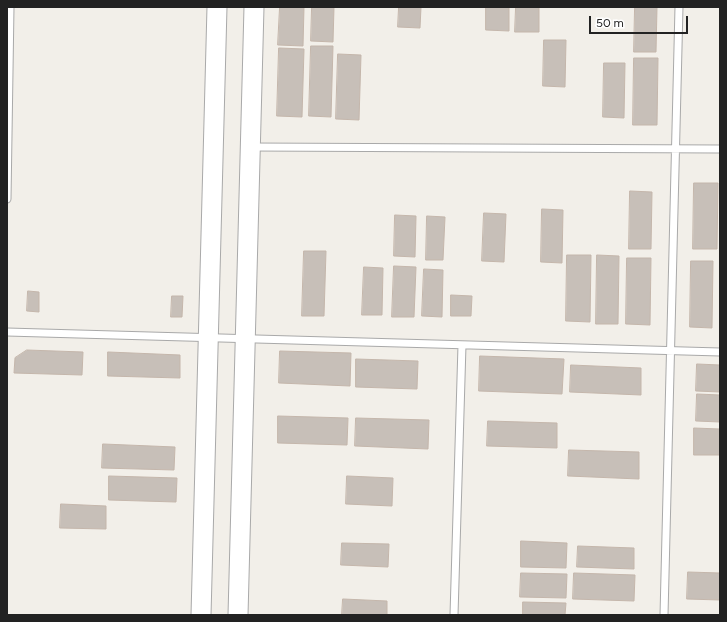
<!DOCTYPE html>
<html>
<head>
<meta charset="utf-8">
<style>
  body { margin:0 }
  #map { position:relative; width:727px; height:622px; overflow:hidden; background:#f2efe9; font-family:Figtree,sans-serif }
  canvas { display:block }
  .frame { position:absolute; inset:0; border:8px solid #222; pointer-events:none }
  .scale { position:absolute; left:589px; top:16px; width:99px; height:18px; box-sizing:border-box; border:2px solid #222; border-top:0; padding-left:5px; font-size:12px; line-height:14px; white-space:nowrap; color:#222; -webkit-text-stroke:3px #fff; paint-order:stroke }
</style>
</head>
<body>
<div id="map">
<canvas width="727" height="622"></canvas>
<div class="frame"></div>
<div class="scale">50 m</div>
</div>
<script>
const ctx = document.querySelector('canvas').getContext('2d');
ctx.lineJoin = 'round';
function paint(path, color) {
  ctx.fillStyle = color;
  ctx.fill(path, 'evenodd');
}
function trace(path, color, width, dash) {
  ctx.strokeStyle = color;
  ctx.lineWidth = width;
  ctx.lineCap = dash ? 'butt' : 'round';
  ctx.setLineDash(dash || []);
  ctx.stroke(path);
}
const building = new Path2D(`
  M280,7H304L303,46L278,45Z
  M312,7H334L333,42L311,41Z
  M399,7H421L420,28L398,27Z
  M486,7H509V31L486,30Z
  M516,7H539V32H515Z
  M635,7H657L656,52H634Z
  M544,40H566L565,87L543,86Z
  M311,46H333L331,117L309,116Z
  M279,48L304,49L302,117L277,116Z
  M338,54L361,55L359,120L336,119Z
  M634,58H658L657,125H633Z
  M604,63H625L624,118L603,117Z
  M694,183H718L717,249H693Z
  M630,191L652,192L651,249H629Z
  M542,209L563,210L562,263L541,262Z
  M484,213L506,214L504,262L482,261Z
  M395,215L416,216L415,257L394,256Z
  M427,216L445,217L443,260H426Z
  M304,251H326L324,316H302Z
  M567,255H591L590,322L566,321Z
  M597,255L619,256L618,324H596Z
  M627,258H651L650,325L626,324Z
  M691,261H713L712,328L690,327Z
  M394,266L416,267L414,317H392Z
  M364,267L383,268L382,315H362Z
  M424,269L443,270L442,317L422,316Z
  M28,291L39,292V312L27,311Z
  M451,295L472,296L471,316H451Z
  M172,296H183L182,317H171Z
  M27,350L83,352L82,375L14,373L15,358Z
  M280,351L351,353L350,386L279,383Z
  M108,352L180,355V378L108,376Z
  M480,356L564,359L562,394L479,391Z
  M356,359L418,361L417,389L356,387Z
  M697,364L720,365V392L696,391Z
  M571,365L641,368V395L570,392Z
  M697,394L720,395V422L696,421Z
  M278,416L348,418L347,445L278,443Z
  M356,418L429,420L428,449L355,446Z
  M488,421L557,423V448L487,446Z
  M694,428L720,429V455H694Z
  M103,444L175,447L174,470L102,468Z
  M569,450L639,452V479L568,476Z
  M109,476L177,478L176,502L109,500Z
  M347,476L393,478L392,506L346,504Z
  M61,504L106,506V529L60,528Z
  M521,541L567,543L566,568L521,567Z
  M342,543L389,544L388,567L341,565Z
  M578,546L634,548V569L577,567Z
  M688,572L720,573V600L687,599Z
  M521,573L567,574L566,598L520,597Z
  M574,573L635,575L634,601L573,599Z
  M343,599L387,601V615H342Z
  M523,602L566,603L565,615H523Z`);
const service = new Path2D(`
  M250,147L720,149
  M7,199L10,7
  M7,332L720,352
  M454,615L462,345
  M664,615L679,7`);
const tertiary = new Path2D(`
  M201,615L217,7
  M238,615L254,7`);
paint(building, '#c7bfb8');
trace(building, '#c4b6ab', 1);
trace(service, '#a9a9a9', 9);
trace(tertiary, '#a9a9a9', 21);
trace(service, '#fff', 7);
trace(tertiary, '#fff', 19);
</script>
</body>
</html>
